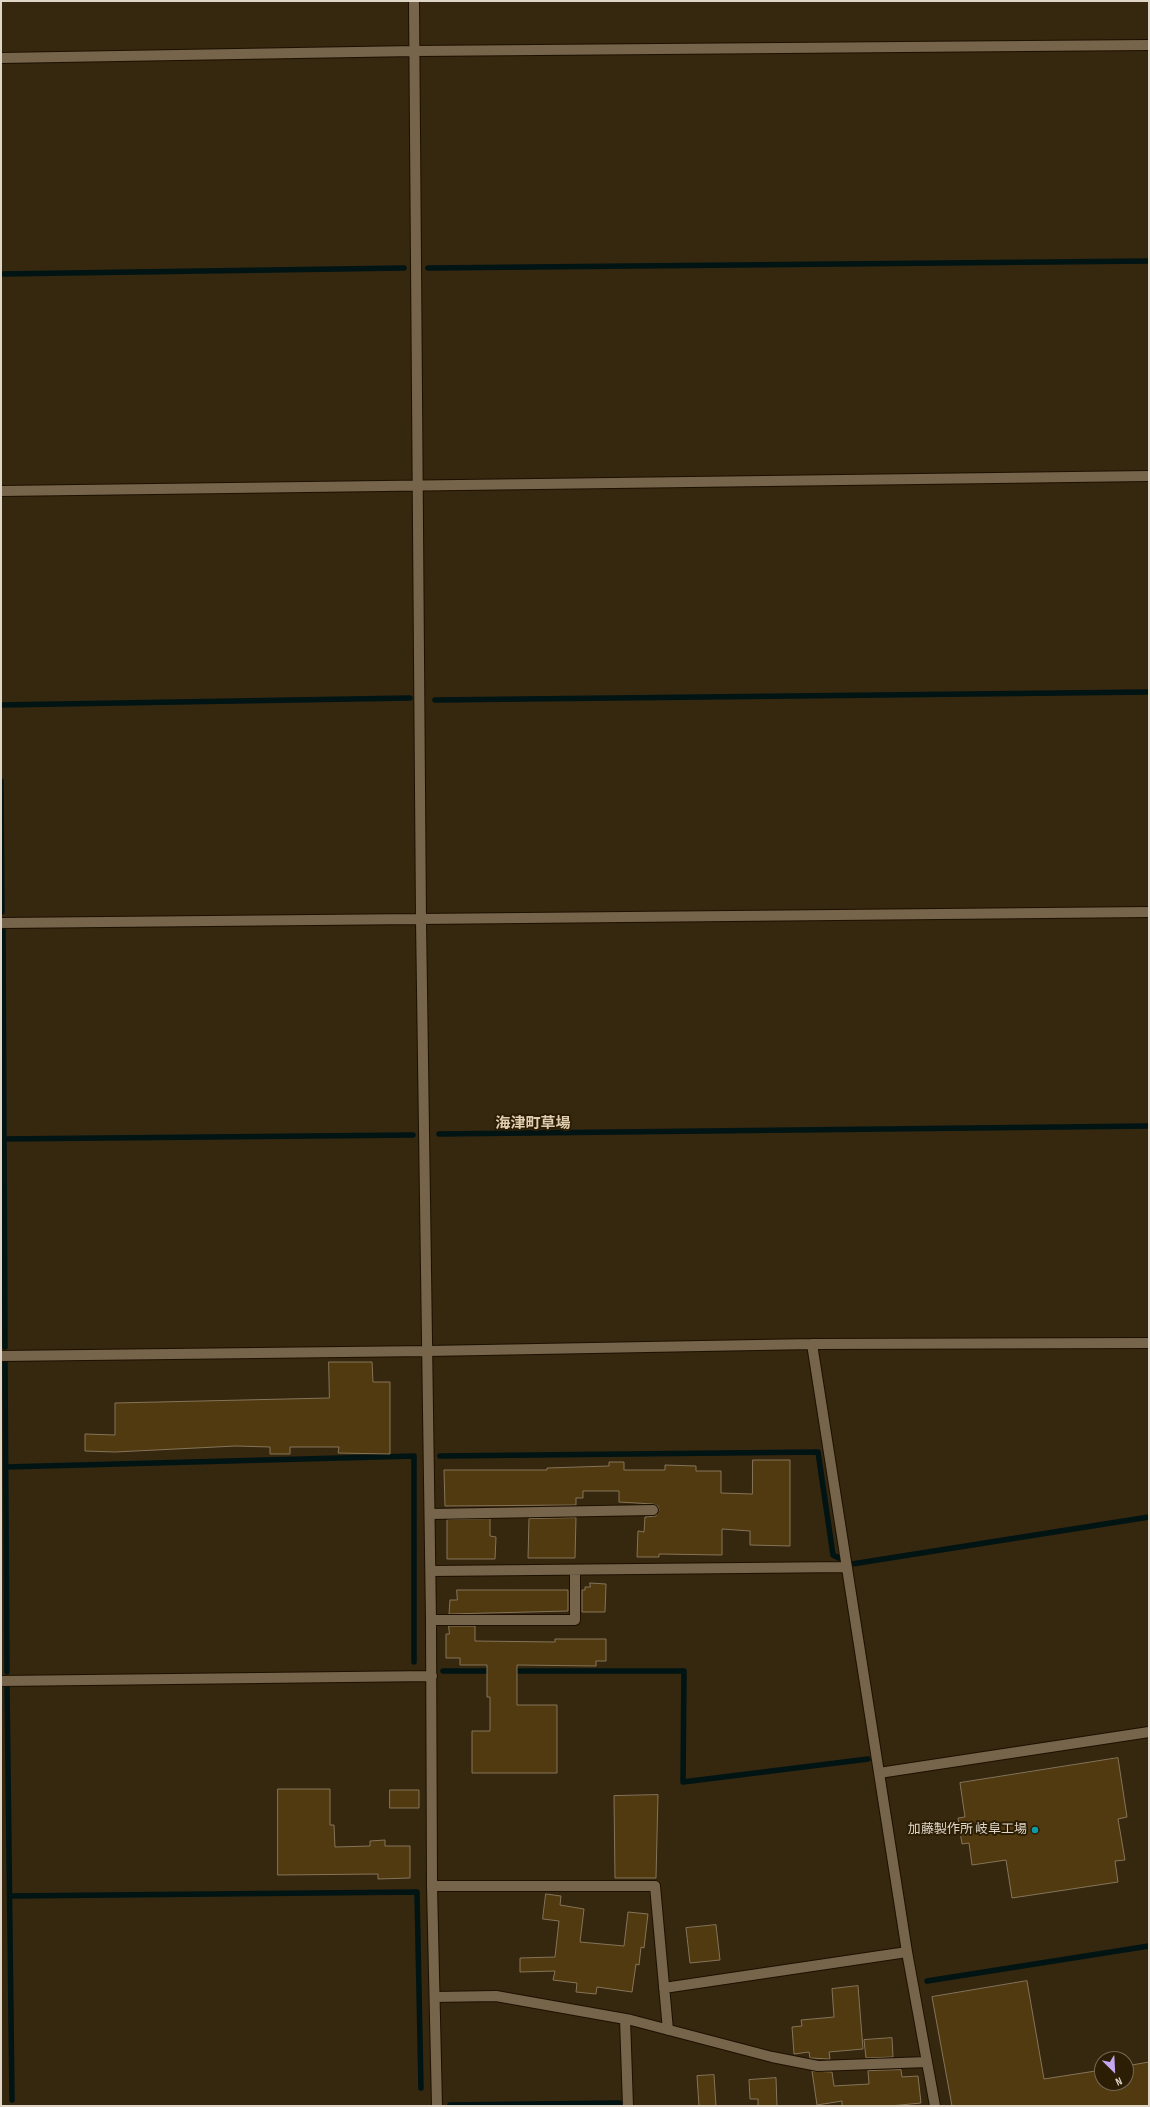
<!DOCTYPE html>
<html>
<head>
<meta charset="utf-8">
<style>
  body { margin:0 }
  #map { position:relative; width:1150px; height:2107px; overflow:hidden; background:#36270f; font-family:"Sofia Sans Condensed",sans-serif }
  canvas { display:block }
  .frame { position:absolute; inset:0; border:2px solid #dfd6c8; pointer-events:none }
  .north { position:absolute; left:1094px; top:2051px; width:40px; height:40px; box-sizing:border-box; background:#2c1d05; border:1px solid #746753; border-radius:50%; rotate:156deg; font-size:11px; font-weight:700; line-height:16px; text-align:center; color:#dfd6c8 }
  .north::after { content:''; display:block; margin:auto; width:14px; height:18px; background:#c4a7f1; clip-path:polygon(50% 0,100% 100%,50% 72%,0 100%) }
</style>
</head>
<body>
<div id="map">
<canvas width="1150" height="2107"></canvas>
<div class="frame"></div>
<div class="north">N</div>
</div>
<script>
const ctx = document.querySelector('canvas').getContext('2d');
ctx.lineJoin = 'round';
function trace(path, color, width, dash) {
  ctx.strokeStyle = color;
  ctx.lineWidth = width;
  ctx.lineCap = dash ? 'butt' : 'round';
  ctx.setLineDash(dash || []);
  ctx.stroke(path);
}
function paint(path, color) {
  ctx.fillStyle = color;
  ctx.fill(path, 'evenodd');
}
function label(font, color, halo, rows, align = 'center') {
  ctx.font = font + ' "Sofia Sans Condensed","Noto Sans JP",sans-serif';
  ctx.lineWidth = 4;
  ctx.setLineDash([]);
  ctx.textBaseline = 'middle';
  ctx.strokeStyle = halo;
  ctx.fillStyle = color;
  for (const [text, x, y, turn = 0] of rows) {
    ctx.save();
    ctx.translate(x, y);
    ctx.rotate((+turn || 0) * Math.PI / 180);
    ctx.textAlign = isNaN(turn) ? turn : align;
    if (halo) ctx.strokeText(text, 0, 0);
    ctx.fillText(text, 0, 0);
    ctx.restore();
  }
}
const stream = new Path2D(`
  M428,268L1149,261
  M1,274L404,268
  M435,700L1149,692
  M1,705L410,698
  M1,781L2,912
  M3,930L5,1347
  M439,1134L1149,1126
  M1,1139L413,1135
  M5,1362L7,1672
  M440,1456L818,1452L833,1555L839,1558
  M6,1467L414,1456V1662
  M852,1564L1149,1517
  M443,1671H494
  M511,1671H684L683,1782L868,1759
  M7,1686L12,2100
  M10,1896L417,1892L421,2088
  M927,1981L1149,1946
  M450,2105L620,2103`);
const building = new Path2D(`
  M329,1362H372L373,1382H390V1454L338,1453L339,1447H290V1454H270V1447L236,1446L115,1452L85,1451V1434L115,1435V1403L329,1398Z
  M753,1460H790V1546L750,1545V1531L722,1529V1555L659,1554V1557H637L638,1531L644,1532L645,1517L656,1516L659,1510L658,1506L653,1504L619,1502V1491H583V1498H576V1505L445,1506L444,1470H547V1468L609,1466V1462H624V1470H665V1465L696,1466V1471H721V1493L752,1494Z
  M576,1518L575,1558H528L529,1519Z
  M490,1519V1536L496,1537L495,1559H447V1520Z
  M590,1583L606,1584L605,1612H582V1590H585V1587H590Z
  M457,1590H568V1611L449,1614L450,1600H457Z
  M449,1626H475V1641L555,1642V1639H606V1661H596V1666L517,1665V1705H557V1773H472V1731H490V1697H487V1665H460V1658H446V1634H449Z
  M1118,1758L1127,1817L1118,1819L1125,1860L1115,1861L1118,1882L1012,1898L1006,1860L972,1865L969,1843L962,1844L958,1818L965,1817L960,1783Z
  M278,1789H330V1825H334L335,1847L370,1846V1841L385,1840V1846H410V1878L378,1879V1874L278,1875Z
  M390,1790H419V1808H390Z
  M658,1795L656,1878H615L614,1796Z
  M546,1894L561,1896L560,1905L584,1909L580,1942L624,1946L628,1912L648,1914L644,1948L641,1947L639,1965L636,1964L632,1992L597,1987L596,1994L576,1992L577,1983L553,1980L555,1971L520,1972V1958L555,1957L559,1921L543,1919Z
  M716,1925L720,1960L690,1963L686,1928Z
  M1027,1981L1044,2079L1102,2070V2083H1126V2066L1149,2062V2106H952L932,1997Z
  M858,1986L863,2049L829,2052L830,2059L810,2058L809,2052L794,2054L792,2027L802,2026L801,2020L834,2017L832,1989Z
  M892,2038L893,2057L866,2058L864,2040Z
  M901,2070L902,2077L918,2076L921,2103L890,2106H842V2101L817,2105L812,2071L832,2072L834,2086L869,2084L868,2071Z
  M714,2075L716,2106H699L697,2076Z
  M776,2078L777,2106H758V2099H750L749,2080Z`);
const minor = new Path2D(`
  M414,1L421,920L431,1620L432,1886L437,2106
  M1,58L415,51L1149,45
  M1,491L1149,476
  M1,923L1149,912
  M812,1344L907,1952L935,2106
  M1,1356L428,1351L812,1344L1149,1343
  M430,1514L653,1510
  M431,1571L847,1567
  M431,1620H575V1570
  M1,1681L432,1676
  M879,1773L1149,1732
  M432,1886H655L668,2030
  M664,1988L907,1952
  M435,1997L496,1996L631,2020L772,2057L818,2066L927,2062
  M625,2019L628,2106`);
const markers = [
  [1035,1830,4,"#0f9aa8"]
];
const poiNames = [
  ["加藤製作所 岐阜工場",1027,1830]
];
const quarterNames = [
  ["海津町草場",533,1124]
];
trace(stream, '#001414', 5.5);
paint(building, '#513a10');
trace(building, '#857459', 1);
trace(minor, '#1d1000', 12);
trace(minor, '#76654b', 10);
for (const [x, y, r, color] of markers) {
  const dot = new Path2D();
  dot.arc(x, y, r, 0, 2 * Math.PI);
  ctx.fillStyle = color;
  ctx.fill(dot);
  trace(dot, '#2c1d05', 1.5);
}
label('13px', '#dfd6c8', '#2c1d05', poiNames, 'right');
label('bold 15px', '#e1ceb1', '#2c1d05', quarterNames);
</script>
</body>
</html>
